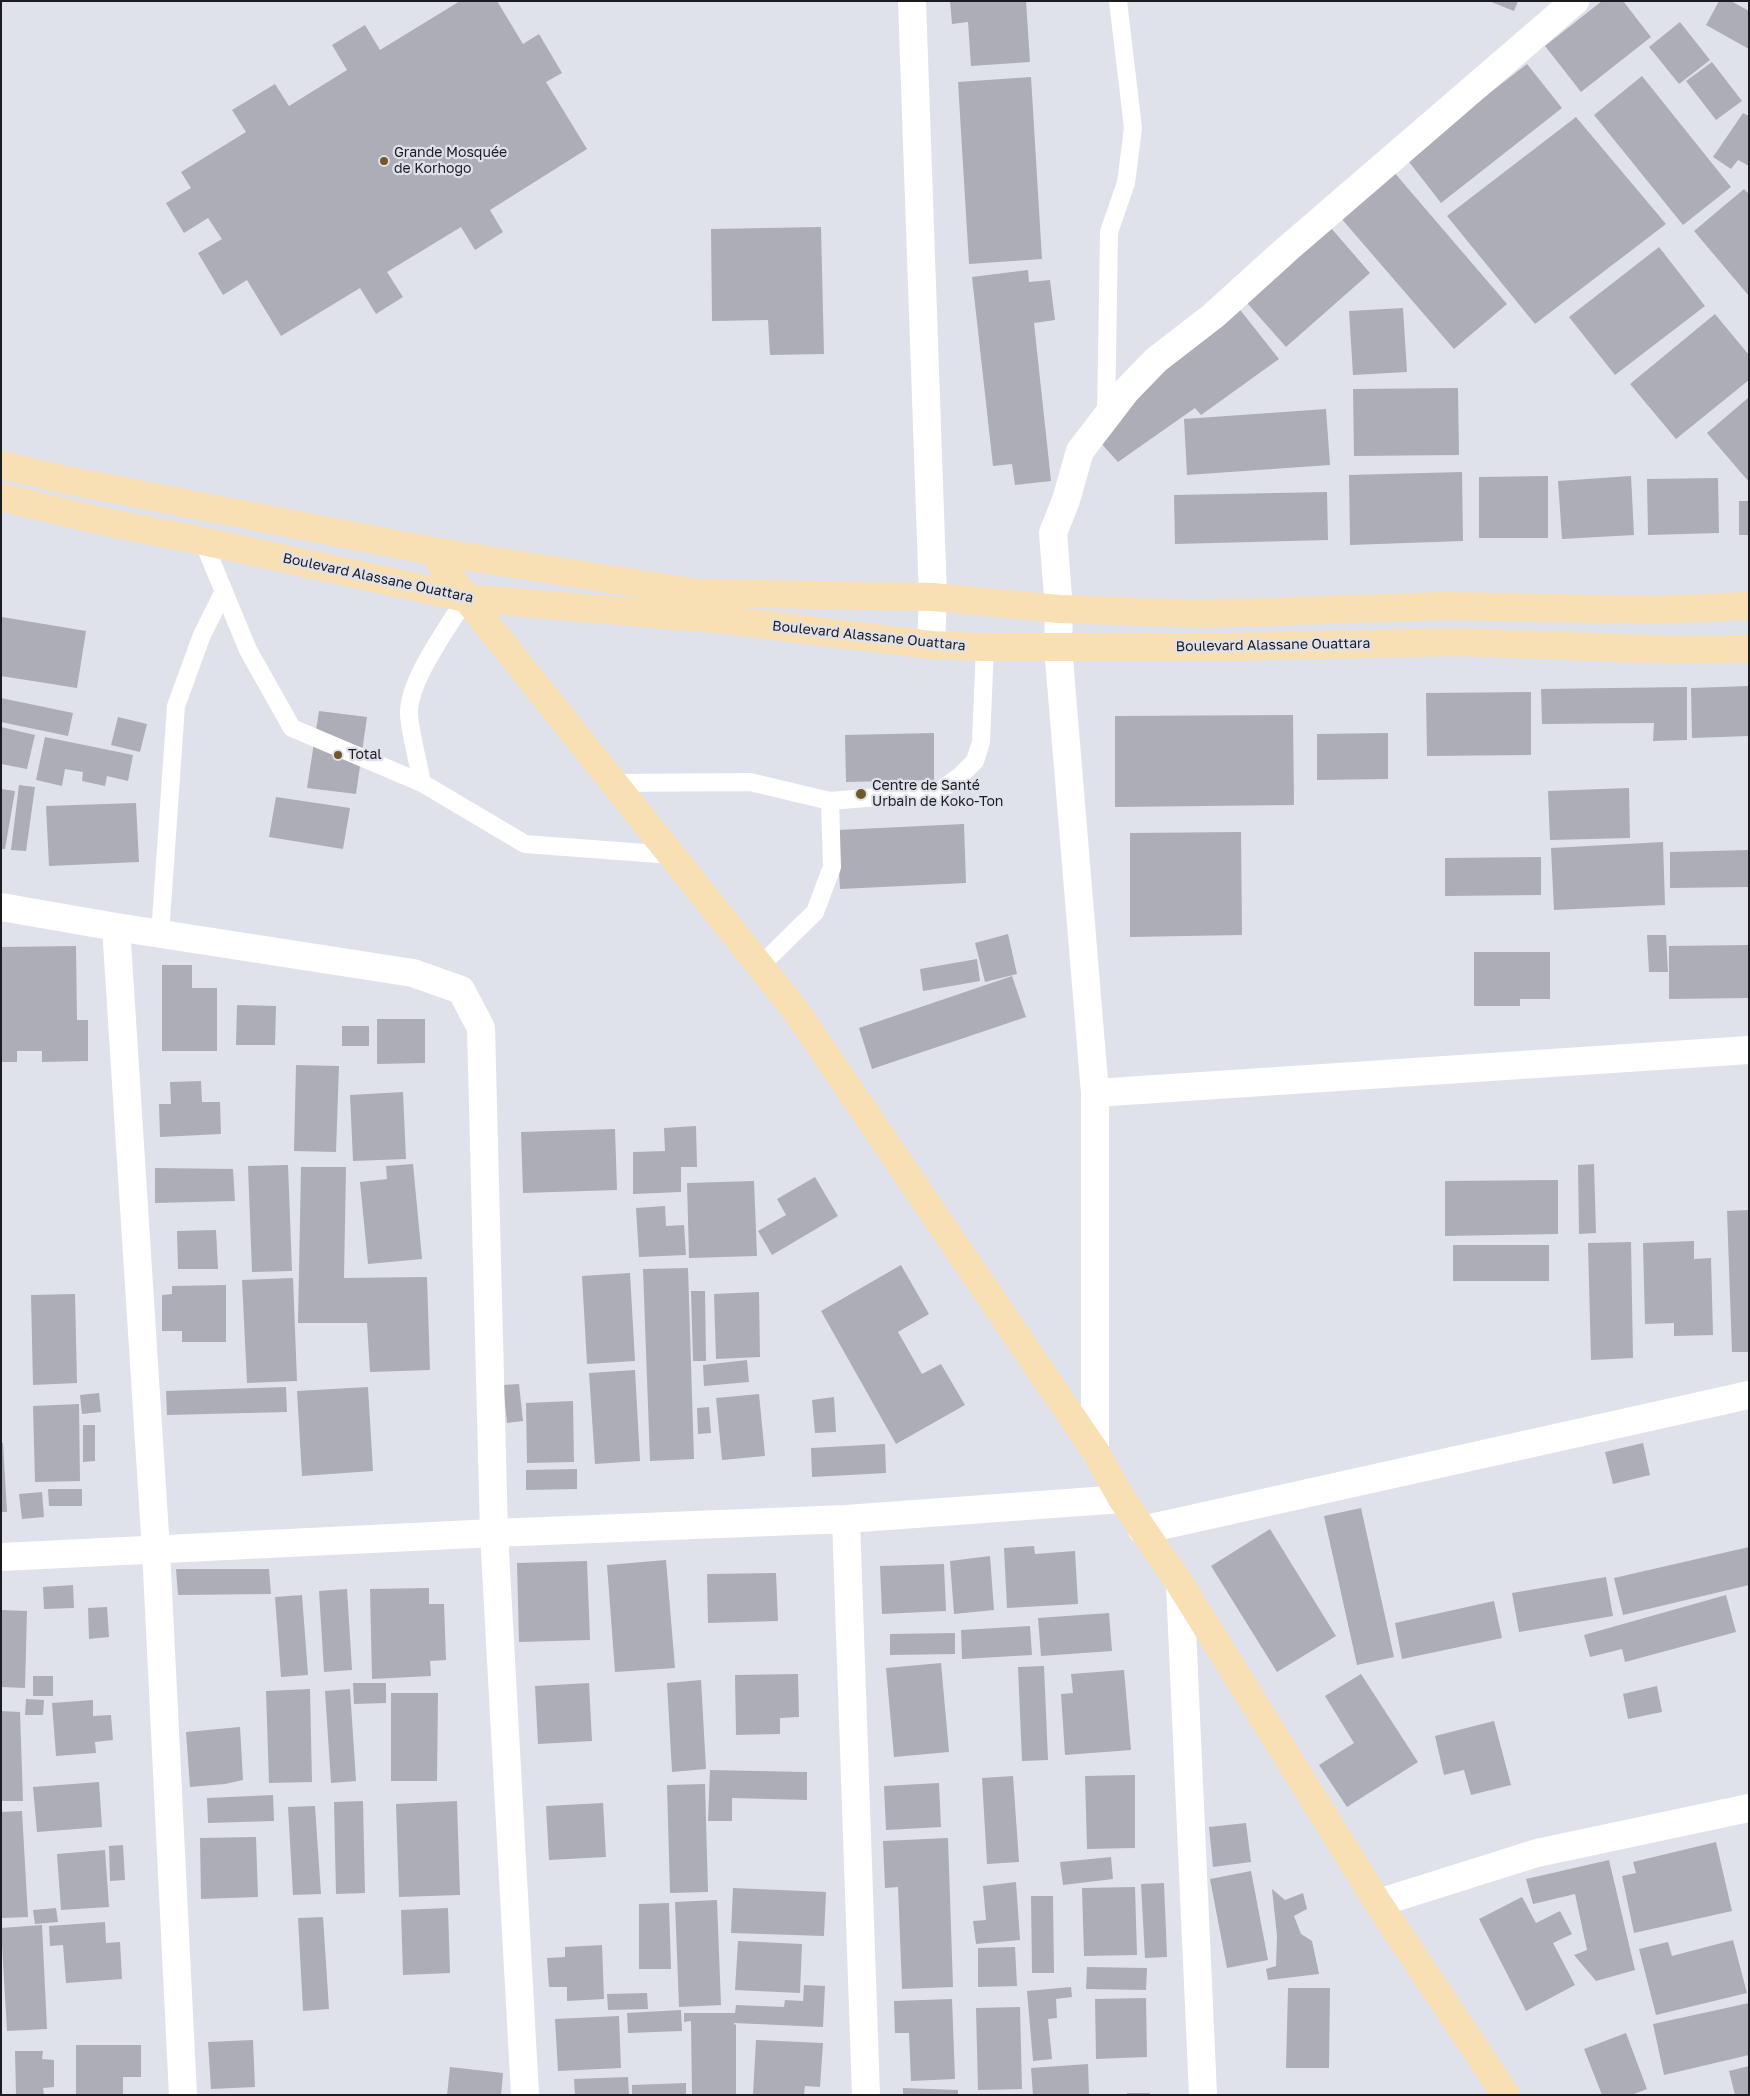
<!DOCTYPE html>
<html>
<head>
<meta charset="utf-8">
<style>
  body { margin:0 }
  #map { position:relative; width:1750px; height:2096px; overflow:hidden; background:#e0e2eb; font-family:"Golos Text",sans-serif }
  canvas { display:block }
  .frame { position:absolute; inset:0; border:2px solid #1b1c1f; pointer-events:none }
</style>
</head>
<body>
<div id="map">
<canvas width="1750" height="2096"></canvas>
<div class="frame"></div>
</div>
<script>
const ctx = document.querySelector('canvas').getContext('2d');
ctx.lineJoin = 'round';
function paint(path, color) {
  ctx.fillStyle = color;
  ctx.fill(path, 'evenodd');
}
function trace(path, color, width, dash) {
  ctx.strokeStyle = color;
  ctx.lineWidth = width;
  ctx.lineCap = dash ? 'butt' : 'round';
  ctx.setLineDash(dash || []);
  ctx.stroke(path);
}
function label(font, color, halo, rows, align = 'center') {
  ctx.font = font + ' "Golos Text",sans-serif';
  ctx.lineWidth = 4.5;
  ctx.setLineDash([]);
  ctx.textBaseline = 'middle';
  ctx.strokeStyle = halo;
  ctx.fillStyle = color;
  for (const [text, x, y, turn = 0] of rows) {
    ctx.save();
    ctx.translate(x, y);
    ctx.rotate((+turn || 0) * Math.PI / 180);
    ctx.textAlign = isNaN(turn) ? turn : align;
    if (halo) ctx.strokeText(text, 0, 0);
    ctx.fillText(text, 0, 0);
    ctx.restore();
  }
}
const building = new Path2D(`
  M460,1H497L523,44L539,34L562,73L546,82L587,149L490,210L503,232L475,250L461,227L387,272L403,297L376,314L360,288L281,336L247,280L223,295L198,253L222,239L208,218L184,233L166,203L191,188L181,172L246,132L232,110L275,84L289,106L347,70L332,45L365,25L380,50Z
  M950,1H1026L1030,62L971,66L968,22L952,24Z
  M1489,1H1518L1514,11Z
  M1602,1H1623L1651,37L1581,92L1545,46Z
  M1719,1H1731L1749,11V49L1706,25Z
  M1680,22L1710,60L1679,84L1649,47Z
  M1712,62L1742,101L1716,120L1686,81Z
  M1527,64L1562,108L1441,203L1406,158Z
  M1642,76L1731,187L1683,225L1594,115Z
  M1031,77L1042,259L969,264L958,82Z
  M1743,113L1749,116V166L1738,160L1731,169L1713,157Z
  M1576,117L1666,224L1535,324L1447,216Z
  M1393,171L1507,304L1454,349L1340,217Z
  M1744,189L1749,194V296L1694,231Z
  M1325,221L1370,273L1286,347L1240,295Z
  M821,227L824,354L770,355L768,320L712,321L711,229Z
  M1659,247L1705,306L1615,375L1569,317Z
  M1028,270L1029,282L1050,280L1055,320L1034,323L1051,481L1015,485L1012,464L993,466L972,277Z
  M1237,306L1279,359L1201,415L1195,408L1118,462L1099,441L1135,387Z
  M1403,308L1407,372L1353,375L1349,311Z
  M1715,314L1749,355V380L1676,439L1630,384Z
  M1458,388L1459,455L1354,456L1353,389Z
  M1749,397V482L1707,433Z
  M1326,409L1330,465L1187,475L1184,419Z
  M1462,472L1463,541L1350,545L1349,475Z
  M1548,476V538H1479V477Z
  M1631,476L1634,535L1562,539L1558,481Z
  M1718,478L1719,533L1648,535L1647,479Z
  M1327,492L1328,540L1175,544L1174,495Z
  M1739,501H1749V535H1739Z
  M2,617L86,631L77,688L1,676Z
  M1749,686V736L1692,738L1691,688Z
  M1687,687V740L1653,741L1654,723L1542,724L1541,689Z
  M1531,692V755L1427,756L1426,693Z
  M1,698L73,713L68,736L1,722Z
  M319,711L367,717L356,794L307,788Z
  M1293,715L1294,805L1115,807V716Z
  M118,717L147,724L140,752L111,745Z
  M1,727L35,735L27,769L1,764Z
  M934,733V780L846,782L845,735Z
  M1388,733V779L1317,780V734Z
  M45,737L133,755L128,781L107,776L105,786L82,781L83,772L65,769L62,786L36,780Z
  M19,785L35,787L26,851L11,850Z
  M1629,788L1630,838L1550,840L1548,791Z
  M1,789L15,791L5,849H1Z
  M276,797L350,808L343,849L269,837Z
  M136,803L139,862L49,866L46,806Z
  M964,824L966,883L840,889L837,830Z
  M1241,832L1242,935L1130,937V833Z
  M1663,842L1665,905L1554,910L1551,848Z
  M1749,850V887L1670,888V852Z
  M1541,857V895L1445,896V858Z
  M1008,934L1017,974L985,982L975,943Z
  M1647,935H1666L1668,972H1649Z
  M1749,945V998L1669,999V946Z
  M76,946L77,1020H88V1061L42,1062V1051H17V1062H1V947Z
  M1474,952H1550V999H1520V1006H1474Z
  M977,959L980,981L923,991L920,969Z
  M162,965H192V988H217V1051H162Z
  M1012,976L1026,1017L872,1069L859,1028Z
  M237,1005L276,1006L275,1045H236Z
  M377,1019H425V1063L377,1064Z
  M342,1026H369V1046H342Z
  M296,1065L339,1066L336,1152L294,1151Z
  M201,1081L202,1102H220L221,1134L160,1137L159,1104H171L170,1082Z
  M403,1092L406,1159L353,1161L350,1095Z
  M696,1126L697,1167H681V1192L633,1194V1152L665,1151L664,1128Z
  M615,1129L617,1190L523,1193L521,1132Z
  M413,1164L422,1259L368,1264L360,1182L387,1179L386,1166Z
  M1594,1164L1596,1233L1579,1234L1578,1165Z
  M288,1165L292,1271L252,1272L248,1166Z
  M301,1167H346L344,1278L427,1277L430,1370L370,1372L367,1323H298Z
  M155,1168L233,1169L235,1201L155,1203Z
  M815,1177L838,1216L772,1255L758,1231L786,1215L777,1199Z
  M1558,1180V1234L1445,1236V1181Z
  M754,1181L757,1256L689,1258L687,1183Z
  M665,1206L666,1226L684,1225L686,1255L639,1257L636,1208Z
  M1749,1210V1352H1732L1727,1211Z
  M216,1230L218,1269H178L177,1231Z
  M1694,1241V1259L1711,1258L1713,1335L1674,1336V1323L1645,1324L1643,1243Z
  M1631,1242L1633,1358L1591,1360L1588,1243Z
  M1453,1245H1549V1281H1453Z
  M901,1265L929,1314L898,1332L922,1374L941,1364L965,1405L896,1444L821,1311Z
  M688,1268L694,1459L650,1461L643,1269Z
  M630,1273L635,1361L587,1364L582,1276Z
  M293,1278L297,1381L247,1383L242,1280Z
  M226,1285V1342H182V1331H162V1295L172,1294V1286Z
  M691,1291H705L706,1361H693Z
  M759,1292L760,1357L716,1359L714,1294Z
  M75,1294L77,1383L33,1385L31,1295Z
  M747,1360L749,1382L704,1386L703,1365Z
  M635,1370L640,1461L595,1464L589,1373Z
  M519,1384L523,1421L507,1423L503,1385Z
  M286,1387L287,1412L167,1415L166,1391Z
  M368,1387L373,1471L302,1476L297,1391Z
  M99,1393L101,1412L82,1414L80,1395Z
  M759,1394L765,1456L722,1460L716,1398Z
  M834,1397L836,1432L815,1433L812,1400Z
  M573,1401L574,1462L527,1463L526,1403Z
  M79,1404L80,1481L35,1482L33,1406Z
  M709,1407L711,1433L698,1434L697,1408Z
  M83,1425H95V1461L83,1462Z
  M1,1443H3L7,1512H1Z
  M1643,1443L1650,1475L1613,1484L1605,1452Z
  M885,1444L886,1473L812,1477L811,1448Z
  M577,1469V1489L526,1490V1470Z
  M48,1489H82V1506H49Z
  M42,1492L44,1517L22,1519L19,1494Z
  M1361,1508L1394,1657L1357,1665L1324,1516Z
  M1270,1529L1336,1636L1277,1672L1211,1566Z
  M1034,1546L1035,1554L1075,1551L1078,1604L1007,1608L1004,1548Z
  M1749,1547V1585L1623,1615L1614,1578Z
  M990,1556L994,1610L954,1614L950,1561Z
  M666,1560L675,1668L615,1672L607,1565Z
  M587,1561L590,1640L519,1642L517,1563Z
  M944,1564L946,1611L882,1614L880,1566Z
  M176,1569H269L271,1594L178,1595Z
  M776,1573L778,1621L708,1623L707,1574Z
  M1606,1577L1613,1616L1519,1632L1512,1593Z
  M73,1585L74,1608L44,1609L43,1587Z
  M429,1588V1604H444L446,1660L430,1661L431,1676L372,1679L370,1589Z
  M347,1589L352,1670L324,1672L319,1591Z
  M302,1595L308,1675L281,1677L275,1597Z
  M1726,1595L1736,1632L1625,1662L1622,1649L1590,1657L1584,1635Z
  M1494,1601L1502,1638L1402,1659L1395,1623Z
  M107,1607L109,1637L89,1639L88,1608Z
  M1,1610L27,1611L25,1688L1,1687Z
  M1109,1613L1112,1651L1041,1656L1038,1618Z
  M1030,1626L1032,1655L962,1659L961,1630Z
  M955,1633V1654L890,1655V1634Z
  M941,1663L949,1752L894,1757L886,1668Z
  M1044,1666L1048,1760L1022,1761L1018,1667Z
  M1124,1670L1131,1750L1065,1755L1061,1694L1073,1693L1071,1674Z
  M798,1674L799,1717L780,1718V1734L736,1735L735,1675Z
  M1361,1674L1418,1762L1347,1807L1319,1765L1354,1743L1325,1696Z
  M33,1676H53V1696H33Z
  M701,1680L706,1769L672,1772L667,1683Z
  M353,1683H386V1703L354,1704Z
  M589,1683L592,1741L538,1744L535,1686Z
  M1657,1686L1662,1712L1628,1719L1623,1694Z
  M310,1689L312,1782L269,1783L266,1691Z
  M350,1689L356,1781L331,1783L325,1691Z
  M391,1693H438L437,1781H391Z
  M26,1699L44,1700L43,1715H25Z
  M93,1700V1716L111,1715L113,1740L95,1742L96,1753L56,1756L52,1703Z
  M1,1711L20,1712L23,1801H1Z
  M1494,1721L1511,1785L1471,1795L1464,1770L1444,1775L1435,1736Z
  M240,1727L243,1780L225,1784L190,1787L186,1732Z
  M710,1770L807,1772V1800L732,1798V1821H708Z
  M1135,1775V1848L1087,1849L1085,1776Z
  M1013,1776L1019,1862L987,1864L982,1778Z
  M99,1782L102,1827L37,1832L33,1787Z
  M939,1783L941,1827L886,1830L884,1786Z
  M705,1784L708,1892L670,1893L667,1785Z
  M273,1795L274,1821L208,1823L207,1798Z
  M363,1801L365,1893L336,1894L334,1802Z
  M457,1801L460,1895L399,1897L396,1804Z
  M603,1803L606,1857L549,1860L546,1806Z
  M315,1806L321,1894L293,1895L288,1807Z
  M22,1811L28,1917L1,1918V1812Z
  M1246,1823L1251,1862L1213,1867L1209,1827Z
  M256,1837L258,1897L201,1899L200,1838Z
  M948,1838L953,1987L902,1989L898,1887L885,1888L883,1841Z
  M1716,1842L1732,1911L1634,1933L1622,1876L1636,1873L1633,1862Z
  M123,1845L125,1880L110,1881L109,1846Z
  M105,1850L109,1907L61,1910L57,1854Z
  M1111,1857L1113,1879L1063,1885L1060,1862Z
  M1609,1860L1635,1970L1596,1981L1574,1955L1587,1950L1575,1894L1533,1904L1526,1879Z
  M1251,1871L1268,1960L1227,1968L1210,1879Z
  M1016,1882L1020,1940L976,1944L973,1921L986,1920L983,1886Z
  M1164,1883L1167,1957L1145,1958L1141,1884Z
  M1135,1887L1137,1955L1084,1956L1082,1888Z
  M733,1888L826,1892L824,1936L731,1933Z
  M1272,1889L1285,1900L1303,1893L1307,1909L1294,1916L1301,1934L1312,1941L1319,1974L1268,1980L1266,1969L1276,1966L1277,1936Z
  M1031,1896H1053L1054,1973H1032Z
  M1522,1897L1536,1923L1560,1911L1572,1934L1553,1943L1575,1985L1526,2011L1479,1919Z
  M717,1900L721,2005L679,2007L675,1902Z
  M669,1903L671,1969H639V1904Z
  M56,1908L58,1922L35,1924L33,1910Z
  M448,1908L450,1973L403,1975L401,1910Z
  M323,1917L329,2009L303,2011L298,1918Z
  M105,1922L106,1943L120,1942L122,1979L66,1983L63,1945L50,1946L49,1926Z
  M42,1925L47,2029L7,2031L1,1928Z
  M1733,1940L1747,1993L1656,2015L1639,1949L1668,1942L1672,1956Z
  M738,1941L802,1944L800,1993L735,1990Z
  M602,1945L604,1999L567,2001V1987H549L547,1958L565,1957V1947Z
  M1015,1947L1017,1986L978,1987V1948Z
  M1087,1967L1147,1968L1146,1990L1086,1989Z
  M804,1985L825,1986L823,2027L734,2023V2025L736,2024V2095H692L691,2021L684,2022V2013H735L736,2005L784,2007L785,2000L803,2001Z
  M1071,1987L1072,1997L1056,1999L1057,2018L1048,2019L1052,2059L1033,2061L1027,1991Z
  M1288,1988H1330L1329,2068H1286Z
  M647,1993L648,2009L608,2010L607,1994Z
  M1146,1998L1147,2057L1096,2059L1095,1999Z
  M952,1999L955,2079L911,2081L909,2033H895L894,2001Z
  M1749,2003V2055L1664,2075L1653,2024Z
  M1020,2007L1022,2089L978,2090L976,2008Z
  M681,2010L682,2031L628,2033L627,2013Z
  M619,2016L621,2068L558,2071L555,2019Z
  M1626,2033L1647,2089L1631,2095H1602L1584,2049Z
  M253,2040L255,2087L211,2089L208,2042Z
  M756,2040L823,2043L820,2087L805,2086L804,2095H753Z
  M76,2045H141V2077H123V2095H76Z
  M15,2051H43L42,2059L54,2060V2087L43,2088L44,2095H16Z
  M1088,2064L1089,2095H1033L1031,2068Z
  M1749,2066V2095H1735L1729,2071Z
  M450,2067L503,2073L501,2095H447Z
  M628,2077L629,2095H575L574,2079Z
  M686,2083V2095H632V2085Z
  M903,2088L958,2090V2095H903Z
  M1127,2093H1150V2095H1127Z`);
const service = new Path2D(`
  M1106,418L1109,232L1126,183L1133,128L1118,1
  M203,541L248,650L292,728L422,783
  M466,598C449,626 407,682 409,715C411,737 418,761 422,783L525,844L672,855
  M613,783L750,782L830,801L938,792L960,776L975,761L981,742L985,647
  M160,934L176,706L202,635L224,591
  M760,966L815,912L832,867L830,801`);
const minor = new Path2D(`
  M912,1L933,597L931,645
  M1,907L116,927L413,973L461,990L481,1028L494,1533L525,2095
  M116,927L156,1550L183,2095
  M1095,1093L1749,1050
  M1095,1451V1093L1058,647L1059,609L1053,533L1066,500L1080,451L1126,391L1156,360L1213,316L1286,250L1575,1
  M846,1519L866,2095
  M1142,1530L1749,1395
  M1,1557L494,1533L846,1519L1122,1499
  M1180,1584L1203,2095
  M1378,1903L1537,1853L1749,1808`);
const primary = new Path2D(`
  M1,465L66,480L432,551L697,593L933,597L1059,609L1204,614L1446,606L1653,610L1749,606
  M1,497L101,521L203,541L466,598L725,620L931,645L985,647H1231L1458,642L1678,650L1749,649
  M432,551L466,598L796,1011L1095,1451L1122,1499L1180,1584L1378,1903L1506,2095`);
const markers = [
  [384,161,5,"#715829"],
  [338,755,5,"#715829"],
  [861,794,6,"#715829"]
];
const poiNames = [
  ["Grande Mosquée",394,153],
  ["de Korhogo",394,169],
  ["Total",348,755],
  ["Centre de Santé",872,786],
  ["Urbain de Koko-Ton",872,802]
];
const streetNames = [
  ["Boulevard Alassane Ouattara",378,578,12],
  ["Boulevard Alassane Ouattara",869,636,6],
  ["Boulevard Alassane Ouattara",1273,645,-1]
];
paint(building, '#acadb6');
trace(service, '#fff', 18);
trace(minor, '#fff', 28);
trace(primary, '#f9e0b4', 28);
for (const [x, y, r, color] of markers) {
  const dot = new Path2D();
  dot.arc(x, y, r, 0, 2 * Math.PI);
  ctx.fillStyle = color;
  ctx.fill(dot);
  trace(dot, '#e0e2eb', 2);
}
label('14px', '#1b1c1f', '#e0e2eb', poiNames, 'left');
label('14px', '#1b1c1f', '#e0e2eb', streetNames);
</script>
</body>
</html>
